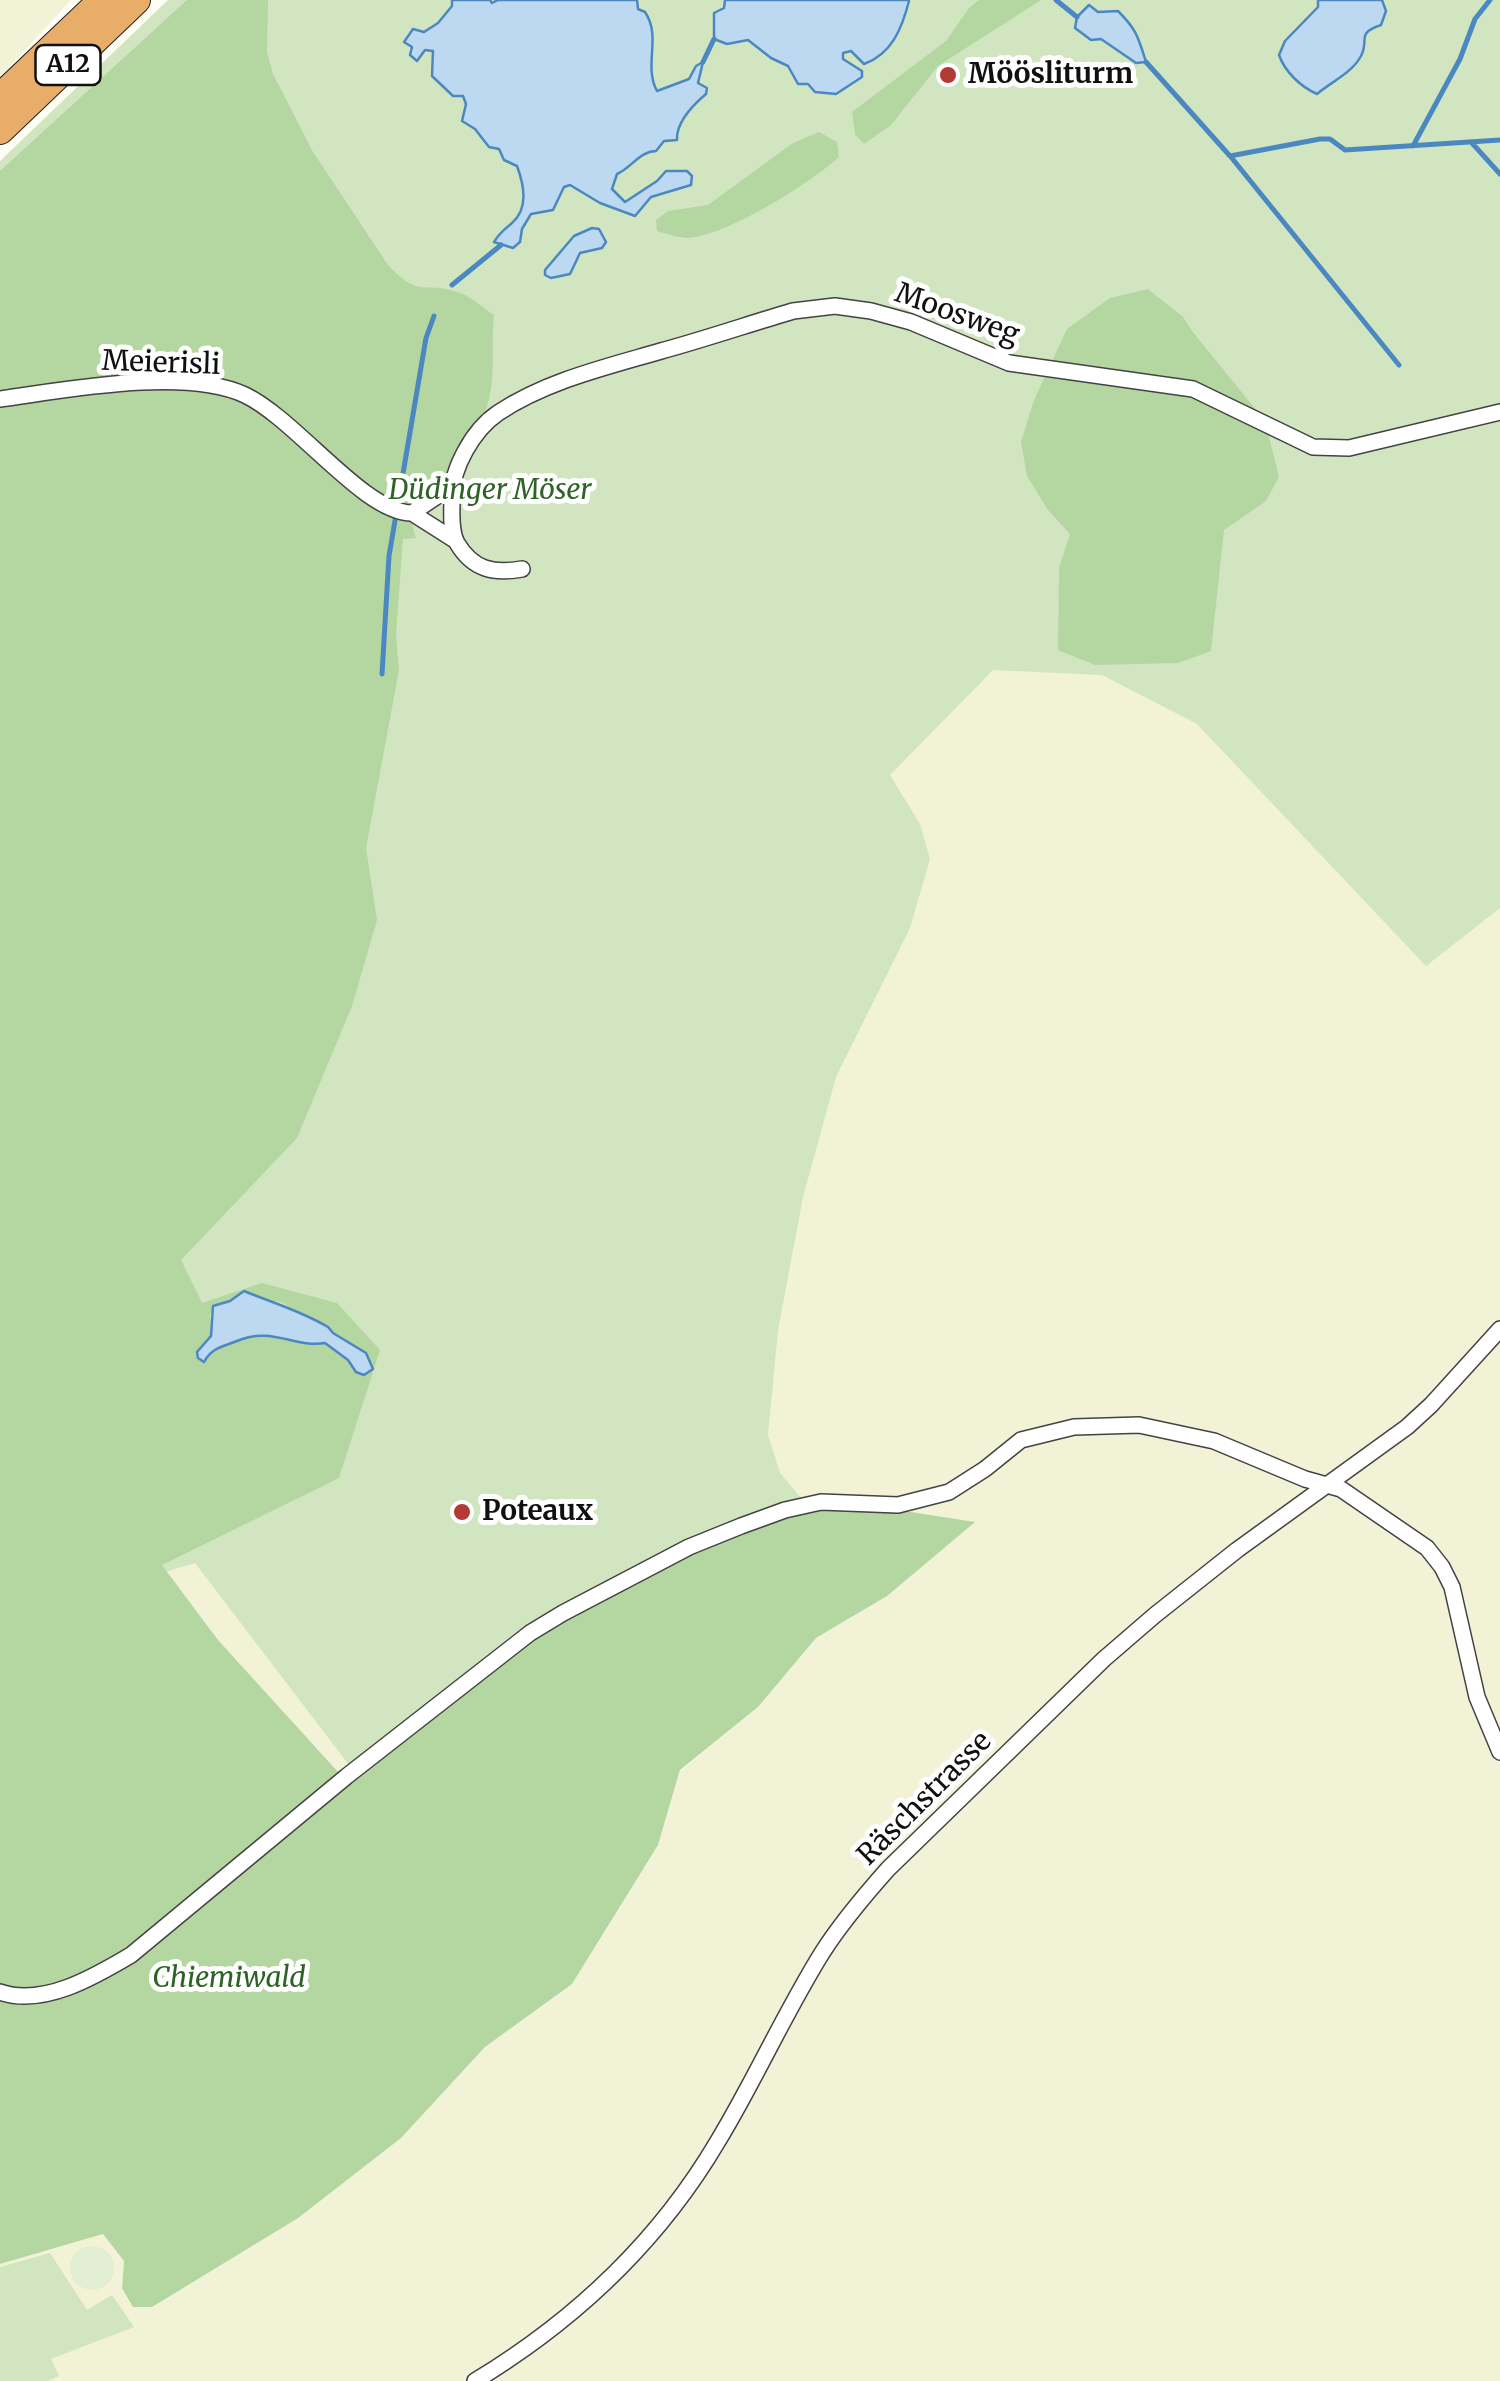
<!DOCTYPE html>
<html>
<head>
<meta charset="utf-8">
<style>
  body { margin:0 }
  canvas { display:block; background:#fefdf4 }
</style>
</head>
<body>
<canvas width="1500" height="2381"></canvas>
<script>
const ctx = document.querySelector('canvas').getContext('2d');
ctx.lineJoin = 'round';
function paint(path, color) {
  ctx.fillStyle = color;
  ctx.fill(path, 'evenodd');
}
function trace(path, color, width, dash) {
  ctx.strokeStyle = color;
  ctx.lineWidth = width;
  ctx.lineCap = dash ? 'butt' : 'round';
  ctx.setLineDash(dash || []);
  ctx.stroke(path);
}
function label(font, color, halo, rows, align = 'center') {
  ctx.font = font + ' Merriweather,serif';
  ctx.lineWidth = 10;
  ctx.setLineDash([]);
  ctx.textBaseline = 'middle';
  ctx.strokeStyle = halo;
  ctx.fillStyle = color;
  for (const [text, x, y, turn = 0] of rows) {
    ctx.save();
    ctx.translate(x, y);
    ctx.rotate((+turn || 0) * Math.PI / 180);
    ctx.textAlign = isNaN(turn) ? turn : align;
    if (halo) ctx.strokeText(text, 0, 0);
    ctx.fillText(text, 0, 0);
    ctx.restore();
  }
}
const farmland = new Path2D(`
  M0,0H71L0,77Z
  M1500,389V2381H0V2264L103,2234L124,2261L122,2288L401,2138L485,2047L572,1984L658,1845L680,1771L758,1707L816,1638L887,1596L695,1552L629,1588L348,1783L335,1771L218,1640L162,1565L352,1006Z`);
const green = new Path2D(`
  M168,0H1500V908L1426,966L1197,724L1102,675L993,670L890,775L920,824L930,859L910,928L836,1077L803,1197L778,1330L768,1435L780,1473L802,1499L654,1558L517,1631L349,1765L195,1563L0,1622V161Z
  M50,2253L87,2310L112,2295L134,2327L51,2359L59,2376L48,2381H0V2267Z`);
const forest = new Path2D(`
  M187,0H268L267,52L273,74L313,152L388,265C422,301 423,279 460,293C472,297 483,308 494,315C491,340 495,369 490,394C481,443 444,485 411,520L416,538L403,539L396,635L399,670L366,848L377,920L352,1006L297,1138L181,1260L202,1303L262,1283L337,1303L380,1350L339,1478L162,1565L218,1640L348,1783L529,1638L695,1552L789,1514L840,1501L975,1522L887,1596L816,1638L758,1707L680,1770L658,1845L572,1984L485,2047L401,2138L298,2218L152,2307H133L122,2288L124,2261L103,2234L0,2264V171ZM262,1299L281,1302L347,1340C337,1341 325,1344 315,1343C271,1339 249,1324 208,1355L201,1347L207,1344L211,1336L210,1314L223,1302Z
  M979,0H1041L938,66L891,125L864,144L855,134L852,112L946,41L969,8Z
  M819,132L837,142L839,157C809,184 728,235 688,238C678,238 667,234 657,231L656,220L668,211L708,205L793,143Z
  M1148,289L1183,317L1192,331L1265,421L1279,477L1266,501L1224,530L1211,651L1178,663L1095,665L1058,650L1059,568L1070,534L1048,510L1027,476L1021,442L1034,400L1067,329L1110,298Z`);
const pitch = new Path2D(`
  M70 2268a22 22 0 1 1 44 0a22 22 0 1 1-44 0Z`);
const water = new Path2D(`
  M452,0H490L492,3L498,0H637L638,9L645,12C662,37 643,65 657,91L689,79L696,66L703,62L698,83L707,88L706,94C693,105 676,122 677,140L664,141L656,151C640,151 631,168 617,174L612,189L625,202L657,181L666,171H687L692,176L691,185L651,197L635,216L600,203L570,185L564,187L553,210L531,214L522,229L520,242L513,248L494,242C500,232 504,230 512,223C529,208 524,185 517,166L504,160L499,149L489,147L475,129L462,121L466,104L463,96H453L432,76L433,51L425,50L417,61L410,55L412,47L404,42L413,29L424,32L438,23L452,6Z
  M725,0H908L909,1C902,28 892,54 864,64L851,51L843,53V59L862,71V77L836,94L815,92L808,84H798L788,66L771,58L748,40L727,44L714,39V13L724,8Z
  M1318,0H1382L1386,11L1381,25C1355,34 1370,39 1361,56C1352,73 1331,82 1317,94C1301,87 1285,72 1279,55L1285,41L1318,7Z
  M1089,5L1098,12L1118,11C1137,30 1138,37 1146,62L1136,63L1101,39L1091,40L1075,28L1077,17Z
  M592,228L599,229L606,242L602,248L580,253L570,274L551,278L545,275V270L574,236Z
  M244,1291C273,1303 299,1310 328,1327L333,1333L366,1353L373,1369L364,1375L356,1372L348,1360L325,1343C294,1348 272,1326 237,1341C223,1347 212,1347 204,1362L198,1358L197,1352L211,1336L213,1306L230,1301Z`);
const stream = new Path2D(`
  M1056,0L1077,17
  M703,62L714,39
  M1146,62L1230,156L1320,139H1330L1345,150L1500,140
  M1472,143L1500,174
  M1413,146L1460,59L1475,19L1490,0
  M1231,157L1399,365
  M452,285L501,245
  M382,674L389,556L426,338L434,316`);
const minor = new Path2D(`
  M0,399C66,390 184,367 245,395C297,420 364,513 412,513L452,486
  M412,513L456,541
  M522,569C494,574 473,570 457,543C450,531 452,511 452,498C451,469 473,430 498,413C546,381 606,367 661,351C705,339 749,324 793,311L835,306L871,311L911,322L1009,363L1193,389L1313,447L1349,448L1500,412
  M0,1992C43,2007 94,1977 131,1955L347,1776L530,1633L563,1613L689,1547L741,1526L785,1510L821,1502L898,1505L949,1492L985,1469L1021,1440L1074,1427L1139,1425L1214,1441L1305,1479L1341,1489L1427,1548L1442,1567L1452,1587L1477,1697L1500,1752
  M475,2381C574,2321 659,2241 718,2141C755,2080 784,2014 822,1953C841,1923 864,1896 888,1869L1104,1659L1155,1615L1237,1550L1407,1427L1431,1405L1500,1329`);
const motorway = new Path2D(`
  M0,98L103,0
  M0,130L136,0`);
const markers = [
  [948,75,10,"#b43834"],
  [462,1512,10,"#b43834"]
];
const shields = [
  [68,65,65]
];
const shieldNames = [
  ["A12",68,65]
];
const poiNames = [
  ["Möösliturm",968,75],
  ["Poteaux",482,1512]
];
const streetNames = [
  ["Moosweg",957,315,20],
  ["Meierisli",161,364,2],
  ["Räschstrasse",925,1799,-45]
];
const parkNames = [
  ["Düdinger Möser",490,491],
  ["Chiemiwald",229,1979]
];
paint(farmland, '#f2f2d6');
paint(green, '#d1e6c0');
paint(forest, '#b4d6a0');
paint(pitch, '#e2eed1');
paint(water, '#bdd9f1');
trace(water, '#4b88c2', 2.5);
trace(stream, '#4b88c2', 5);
trace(minor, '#434343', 18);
trace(motorway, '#212121', 30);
trace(minor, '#fff', 15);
trace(motorway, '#e7ad69', 28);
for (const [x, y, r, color] of markers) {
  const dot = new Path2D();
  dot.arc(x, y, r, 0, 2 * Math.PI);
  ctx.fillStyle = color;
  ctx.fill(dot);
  trace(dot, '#fff', 4);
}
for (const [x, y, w] of shields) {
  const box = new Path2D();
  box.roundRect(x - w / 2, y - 20, w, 40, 8);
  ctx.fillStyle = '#fff';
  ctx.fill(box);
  trace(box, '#101010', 2.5);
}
label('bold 25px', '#101010', null, shieldNames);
label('bold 28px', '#101010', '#fff', poiNames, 'left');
label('28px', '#101010', '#fff', streetNames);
label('italic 28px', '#2d6325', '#fff', parkNames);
</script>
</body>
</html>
